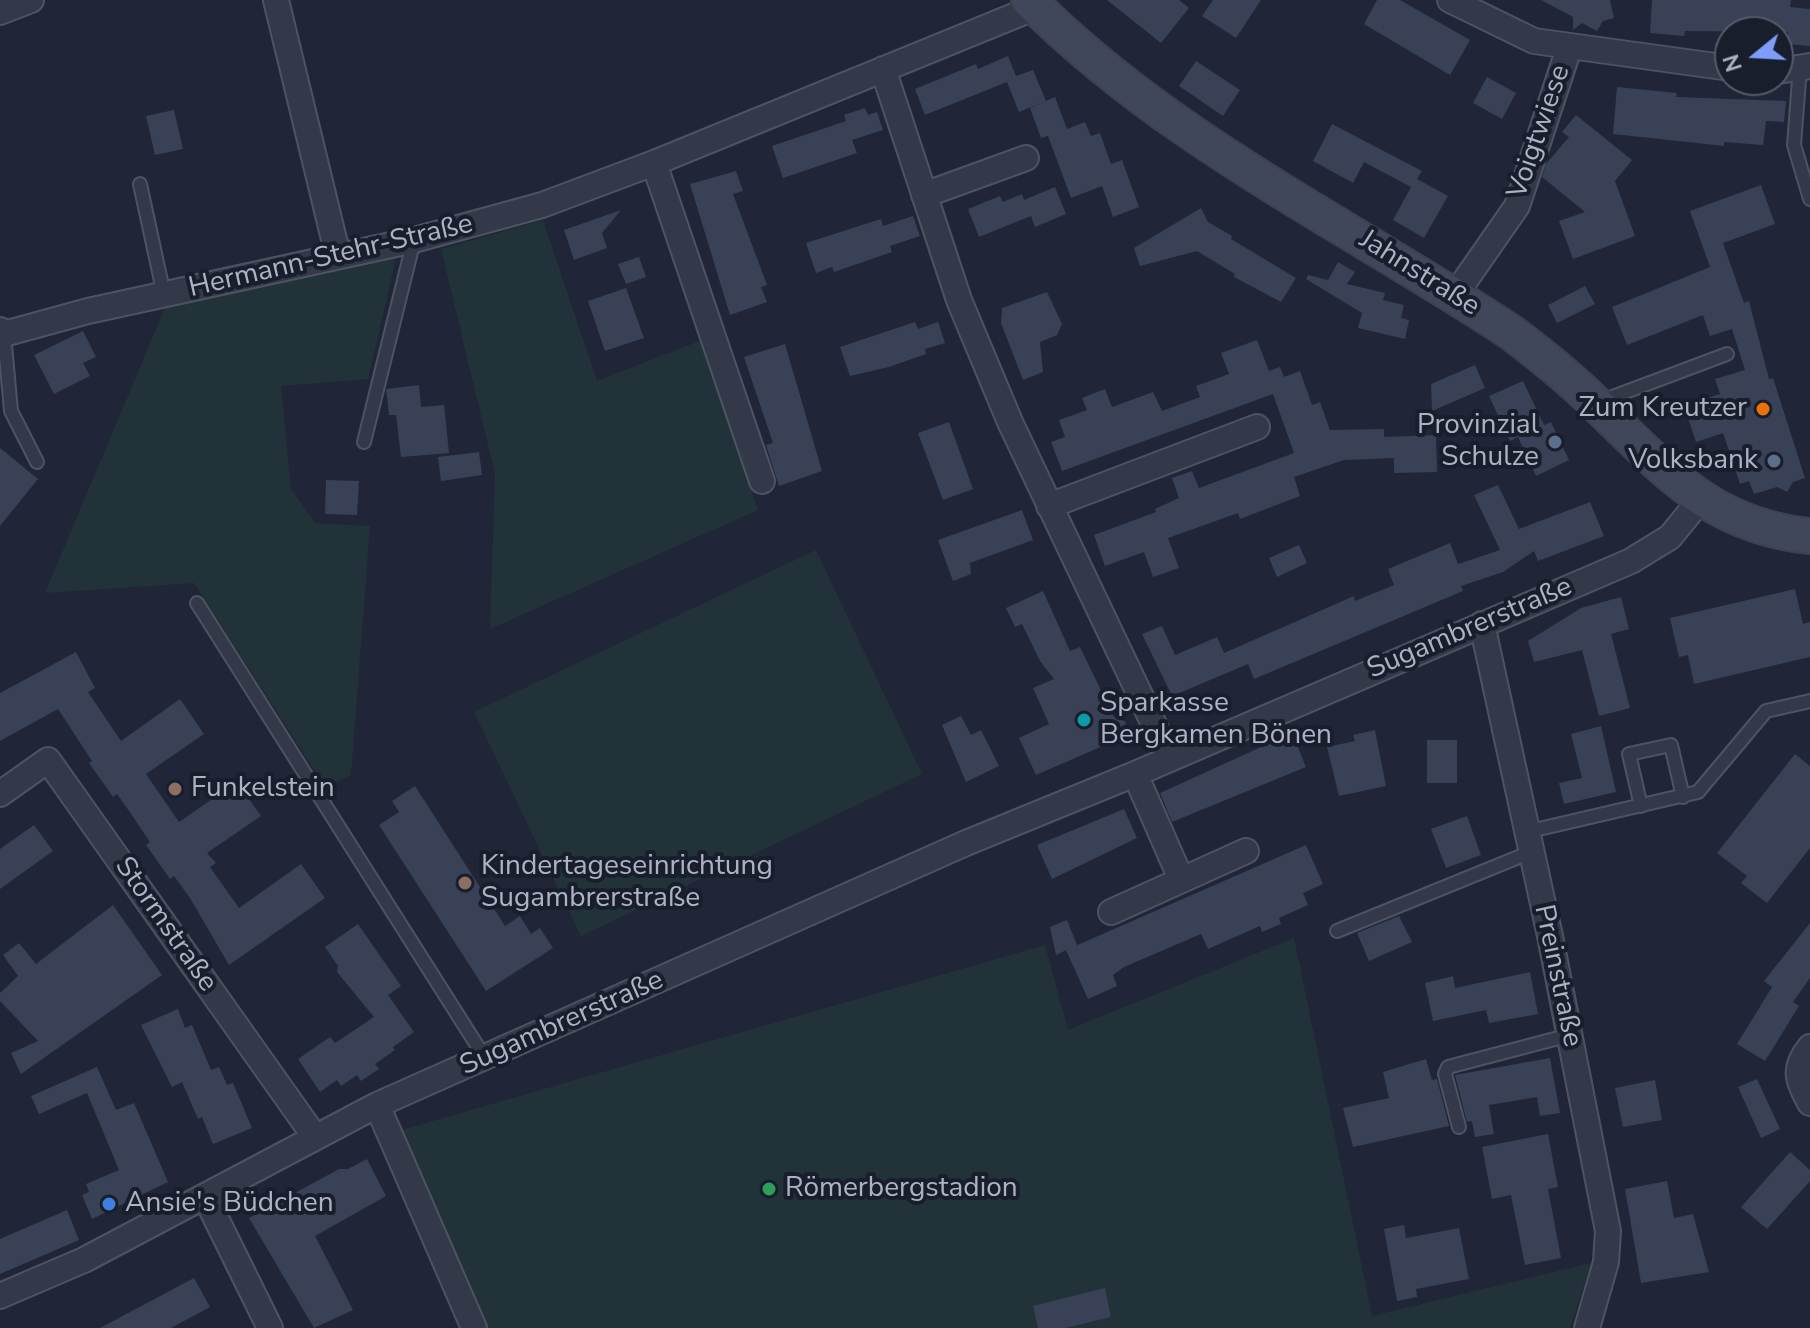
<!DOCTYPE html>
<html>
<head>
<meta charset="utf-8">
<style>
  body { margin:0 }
  #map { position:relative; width:1810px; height:1328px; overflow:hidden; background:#202637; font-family:"Nunito Sans",sans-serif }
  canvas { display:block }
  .north { position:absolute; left:1714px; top:16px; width:80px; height:80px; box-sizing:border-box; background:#191e2c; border:2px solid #545a69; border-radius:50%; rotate:252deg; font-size:22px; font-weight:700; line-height:32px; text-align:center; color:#adb3c5 }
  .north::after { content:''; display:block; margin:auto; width:28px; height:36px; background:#7e9cf9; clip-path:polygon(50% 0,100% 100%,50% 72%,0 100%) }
</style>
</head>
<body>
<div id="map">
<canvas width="1810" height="1328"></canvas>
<div class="north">N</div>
</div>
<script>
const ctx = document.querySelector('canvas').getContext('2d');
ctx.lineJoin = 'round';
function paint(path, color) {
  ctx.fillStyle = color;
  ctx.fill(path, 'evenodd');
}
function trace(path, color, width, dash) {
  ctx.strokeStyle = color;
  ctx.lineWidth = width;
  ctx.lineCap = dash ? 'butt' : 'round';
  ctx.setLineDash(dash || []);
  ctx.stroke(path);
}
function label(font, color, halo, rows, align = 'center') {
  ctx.font = font + ' "Nunito Sans",sans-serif';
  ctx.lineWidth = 8;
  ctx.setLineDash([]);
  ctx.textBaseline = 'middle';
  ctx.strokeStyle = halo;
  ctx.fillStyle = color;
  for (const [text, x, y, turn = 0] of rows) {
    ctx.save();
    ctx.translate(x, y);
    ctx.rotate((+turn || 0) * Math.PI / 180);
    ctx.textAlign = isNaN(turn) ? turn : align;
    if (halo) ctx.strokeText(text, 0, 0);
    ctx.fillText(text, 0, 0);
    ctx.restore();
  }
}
const green = new Path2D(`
  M543,220L597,381L702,340L758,510L490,629L495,474L441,249Z
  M396,258L368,379L281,386L291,489L315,523L370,526L351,775L325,787L194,583L45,593L165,308Z
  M816,550L922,774L581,936L474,712Z
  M1294,938L1372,1316L1591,1263L1570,1328H487L398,1131L1045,945L1068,1030Z`);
const building = new Path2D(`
  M1107,0H1179L1189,8L1161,43Z
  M1213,0H1261L1236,38L1202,16Z
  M1377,0H1400L1470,40L1450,75L1364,24Z
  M1541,0H1610L1614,18L1603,21L1597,31L1582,23L1573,30V17Z
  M1652,0H1791L1790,7L1810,9V46L1787,44L1788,32L1685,31L1684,36L1650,33Z
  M1008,56L1016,76L1033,70L1046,101L1019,112L1007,82L925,115L915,89L976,64L978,69Z
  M1196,61L1240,90L1223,116L1179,86Z
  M1487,77L1516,93L1502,119L1473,103Z
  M1617,87L1677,93L1676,97L1786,101L1784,122L1766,121L1763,145L1724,142V146L1613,134Z
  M1055,97L1067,129L1085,122L1091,136L1100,133L1111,164L1122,160L1139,207L1113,217L1102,186L1071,198L1048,136L1041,138L1030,108Z
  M865,108L868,115L877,112L883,130L852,140L857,153L783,178L772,146L846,121L844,115Z
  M174,110L183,149L155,155L146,116Z
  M1576,115L1632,160L1615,181L1635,236L1573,259L1559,221L1585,212L1542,177L1546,164L1569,137L1562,132Z
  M1332,124L1422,171L1417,179L1448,196L1424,238L1393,220L1411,187L1364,162L1353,183L1313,161Z
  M736,171L743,191L733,194L767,285L761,287L767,302L730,315L690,184Z
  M1761,185L1775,224L1723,243L1744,303L1749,301L1769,379L1773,378L1805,478L1793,482L1787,492L1777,487L1754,494L1749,481L1740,484L1723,433L1696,442L1684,406L1720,394L1715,379L1745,370L1732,329L1710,336L1703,315L1627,345L1612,307L1710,267L1690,211Z
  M1055,187L1066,214L1035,227L1031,216L979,237L968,209L1000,196L1003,202L1022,194L1024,200Z
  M1201,208L1208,222L1232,236L1231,239L1296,278L1281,302L1234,277L1235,274L1197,251L1140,266L1134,248Z
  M621,210L602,233L607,248L574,260L564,230Z
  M913,216L920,236L890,246L892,252L834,272L832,267L816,273L806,243L881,219L883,226Z
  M639,257L646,277L626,284L618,264Z
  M1338,262L1355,272L1347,284L1385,293L1383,300L1404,305L1401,318L1409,320L1405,339L1358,328L1362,313L1306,279L1308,275L1328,280Z
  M1585,286L1595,304L1557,323L1548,305Z
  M626,288L644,338L605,351L588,301Z
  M1047,292L1062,324L1057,335L1040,342L1043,372L1023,380L1001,323L1002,308Z
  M915,322L918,329L938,322L945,343L925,349L926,354L889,367L850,376L840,347Z
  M83,331L96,357L83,363L90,376L54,394L34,355Z
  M1257,340L1269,371L1280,367L1284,377L1300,371L1312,405L1320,402L1330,430L1384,429V437L1436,435L1437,472L1394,473V458L1344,460L1294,477L1300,496L1240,519L1238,513L1168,538L1179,568L1153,577L1144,552L1105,566L1094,535L1156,512L1155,509L1179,498L1172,478L1192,471L1199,488L1294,453L1273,394L1062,471L1051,442L1065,437L1059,420L1087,410L1082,398L1105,389L1112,407L1153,392L1162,411L1200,397L1196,386L1229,374L1221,353Z
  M785,344L822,471L779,486L766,445L773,443L744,357Z
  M1475,365L1485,388L1432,411L1431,384Z
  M1523,381L1544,425L1551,422L1569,460L1536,476L1518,437L1510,441L1489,396Z
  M419,385L421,407L444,405L449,453L401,457L396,415H389L386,389Z
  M949,422L973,489L943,500L918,433Z
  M0,448L38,479L0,526Z
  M479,452L482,475L441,481L438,457Z
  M326,480L359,481L357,515L325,514Z
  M1498,485L1519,529L1590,502L1604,536L1538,561L1534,551L1503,572L1461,586L1463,591L1254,679L1248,664L1172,696L1142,634L1162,626L1175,655L1217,637L1224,653L1354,596L1355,601L1394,585L1388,569L1450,543L1458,564L1500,550L1474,495Z
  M1022,510L1033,540L970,563L971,574L953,581L938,540Z
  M1299,545L1307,563L1277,577L1269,558Z
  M1795,589L1803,624L1810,622V657L1694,684L1688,655L1679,657L1670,618Z
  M1043,591L1070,651L1080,647L1114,717L1126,722L1122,736L1112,742L1036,775L1019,738L1049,724L1033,688L1054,679L1040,661L1022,624L1015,627L1006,608Z
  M1621,597L1629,629L1611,634L1630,708L1599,716L1582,650L1534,662L1528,641L1581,608Z
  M76,652L95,688L88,692L121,741L180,699L204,734L146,774L179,822L237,782L261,816L207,853L216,863L210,867L239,908L301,864L325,898L229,965L190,898L174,876L170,879L146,845L150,842L127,808L117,794L113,797L89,763L92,761L58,709L0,741V693Z
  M961,716L971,735L981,730L999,766L966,782L942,725Z
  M1601,726L1616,792L1564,804L1559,783L1582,778L1571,734Z
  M1375,730L1386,786L1339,796L1327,747L1355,741L1353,735Z
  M1292,733L1306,767L1172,822L1160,793Z
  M1427,740H1457V783H1427Z
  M1795,754L1810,766V848L1767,903L1741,883L1747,876L1717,853Z
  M415,786L505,926L520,916L531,934L540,928L553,948L486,991L379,825L399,812L392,801Z
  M1124,809L1137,838L1052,879L1037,845Z
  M1467,816L1481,855L1446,868L1431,829Z
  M34,825L53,851L0,889V849Z
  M1306,845L1323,884L1303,893L1308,905L1279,918L1281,924L1262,932L1260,926L1208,949L1201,934L1124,967L1113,975L1117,986L1088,999L1066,950Z
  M113,905L162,975L21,1074L11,1053L38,1041L0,1001V993L18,976L3,955L19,943L36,964Z
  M1399,916L1412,942L1369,961L1357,933Z
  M1067,920L1077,945L1056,955L1050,927Z
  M1810,923V978L1793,1002L1799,1006L1765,1061L1737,1044L1772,987L1764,981Z
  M358,924L401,986L388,995L414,1032L393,1047L395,1050L375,1064L379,1069L361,1081L357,1075L341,1086L337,1080L320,1092L298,1059L330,1037L335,1043L374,1017L337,972L338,966L325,947Z
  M1530,972L1538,1014L1489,1023L1486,1010L1433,1021L1425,983L1453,976L1455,988Z
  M178,1009L185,1028L192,1025L211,1070L219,1067L227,1085L233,1083L252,1128L213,1144L202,1117L198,1119L182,1082L172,1087L141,1025Z
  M1550,1058L1560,1113L1540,1116L1537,1097L1489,1105L1494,1134L1475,1137L1472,1121L1467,1122L1455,1075Z
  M1426,1059L1432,1080L1437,1079L1449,1126L1353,1147L1343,1108L1389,1098L1383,1072Z
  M97,1067L116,1110L134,1103L168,1182L92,1219L82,1195L89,1192L86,1184L119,1170L87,1093L39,1114L31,1096Z
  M1757,1079L1780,1129L1761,1138L1738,1087Z
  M1655,1080L1662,1120L1623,1127L1615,1088Z
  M1548,1134L1558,1187L1548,1189L1561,1258L1525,1265L1511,1195L1492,1199L1482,1147Z
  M1790,1152L1810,1170V1181L1767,1229L1741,1207Z
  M367,1159L386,1196L315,1236L353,1310L314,1328L249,1218L339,1169H348Z
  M1667,1181L1674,1218L1693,1214L1709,1272L1641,1283L1625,1189Z
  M67,1210L79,1240L0,1274V1239Z
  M1404,1225L1406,1238L1459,1228L1469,1279L1416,1289L1417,1297L1397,1301L1384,1229Z
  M194,1278L210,1307L171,1328H100Z
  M1105,1288L1111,1317L1066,1328H1038L1033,1306Z`);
const lane = new Path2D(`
  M1800,67L1794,145L1810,199
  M140,184L164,295
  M4,334L11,411L37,462
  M1599,402L1727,354
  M364,442L414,240
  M197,603L485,1058
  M1641,806L1629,754L1671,745L1683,797
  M1526,832L1698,792L1766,711L1810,701
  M1337,931L1531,852
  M1459,1127L1445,1074L1448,1067L1570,1035`);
const street = new Path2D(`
  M276,0L338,256
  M1450,0L1534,41L1730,68
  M0,12L31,0
  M883,69L959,300L1010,422L1170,758
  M1778,71L1810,66
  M654,163L762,481
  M924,195L1026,158
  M1455,295L1517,206L1569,48
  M0,330L4,334L88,311L414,240L542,205L654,163L1036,7
  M1049,506L1257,427
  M1482,624L1550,936L1608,1231L1606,1262L1587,1328
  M1135,774L1181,879
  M0,794L48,760L315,1137
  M1111,912L1246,851
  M1810,1047C1792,1069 1798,1080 1810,1103
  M377,1105L474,1328
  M205,1196L270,1328
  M0,1296L84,1260L377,1105L966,843L1135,774L1631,561L1670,537L1701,499`);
const secondary = new Path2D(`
  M1029,0C1168,140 1349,225 1512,333C1541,355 1570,378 1596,404C1664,469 1710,526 1810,536`);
const markers = [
  [1763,409,8,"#e8710a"],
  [1555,442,8,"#5c6f8a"],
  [1774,461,8,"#5c6f8a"],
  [1084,720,8,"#0f9aa8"],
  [175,789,8,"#8d6e63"],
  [465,883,8,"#8d6e63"],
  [769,1189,8,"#2e9e5b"],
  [109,1204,8,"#3f7fe0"]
];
const streetNames = [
  ["Voigtwiese",1540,132,-71],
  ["Hermann-Stehr-Straße",331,257,-13],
  ["Jahnstraße",1419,274,32],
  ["Sugambrerstraße",1470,629,-23],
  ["Stormstraße",165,925,55],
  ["Preinstraße",1557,976,78],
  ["Sugambrerstraße",562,1024,-24]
];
const poiNames = [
  ["Zum Kreutzer",1747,409,"right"],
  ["Provinzial",1539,426,"right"],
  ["Schulze",1539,458,"right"],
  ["Volksbank",1758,461,"right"],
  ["Sparkasse",1100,704],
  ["Bergkamen Bönen",1100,736],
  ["Funkelstein",191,789],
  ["Kindertageseinrichtung",481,867],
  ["Sugambrerstraße",481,899],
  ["Römerbergstadion",785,1189],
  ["Ansie's Büdchen",125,1204]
];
paint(green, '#213338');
paint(building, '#384156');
trace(lane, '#4e5363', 16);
trace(street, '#4e5363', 28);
trace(secondary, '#3d4251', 38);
trace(lane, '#333948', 12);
trace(street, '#333948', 24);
trace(secondary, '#41475b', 34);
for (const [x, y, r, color] of markers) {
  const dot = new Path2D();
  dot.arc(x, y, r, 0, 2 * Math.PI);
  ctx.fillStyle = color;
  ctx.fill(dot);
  trace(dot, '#191e2c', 3);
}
label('28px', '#adb3c5', '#191e2c', streetNames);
label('28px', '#adb3c5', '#191e2c', poiNames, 'left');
</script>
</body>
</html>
